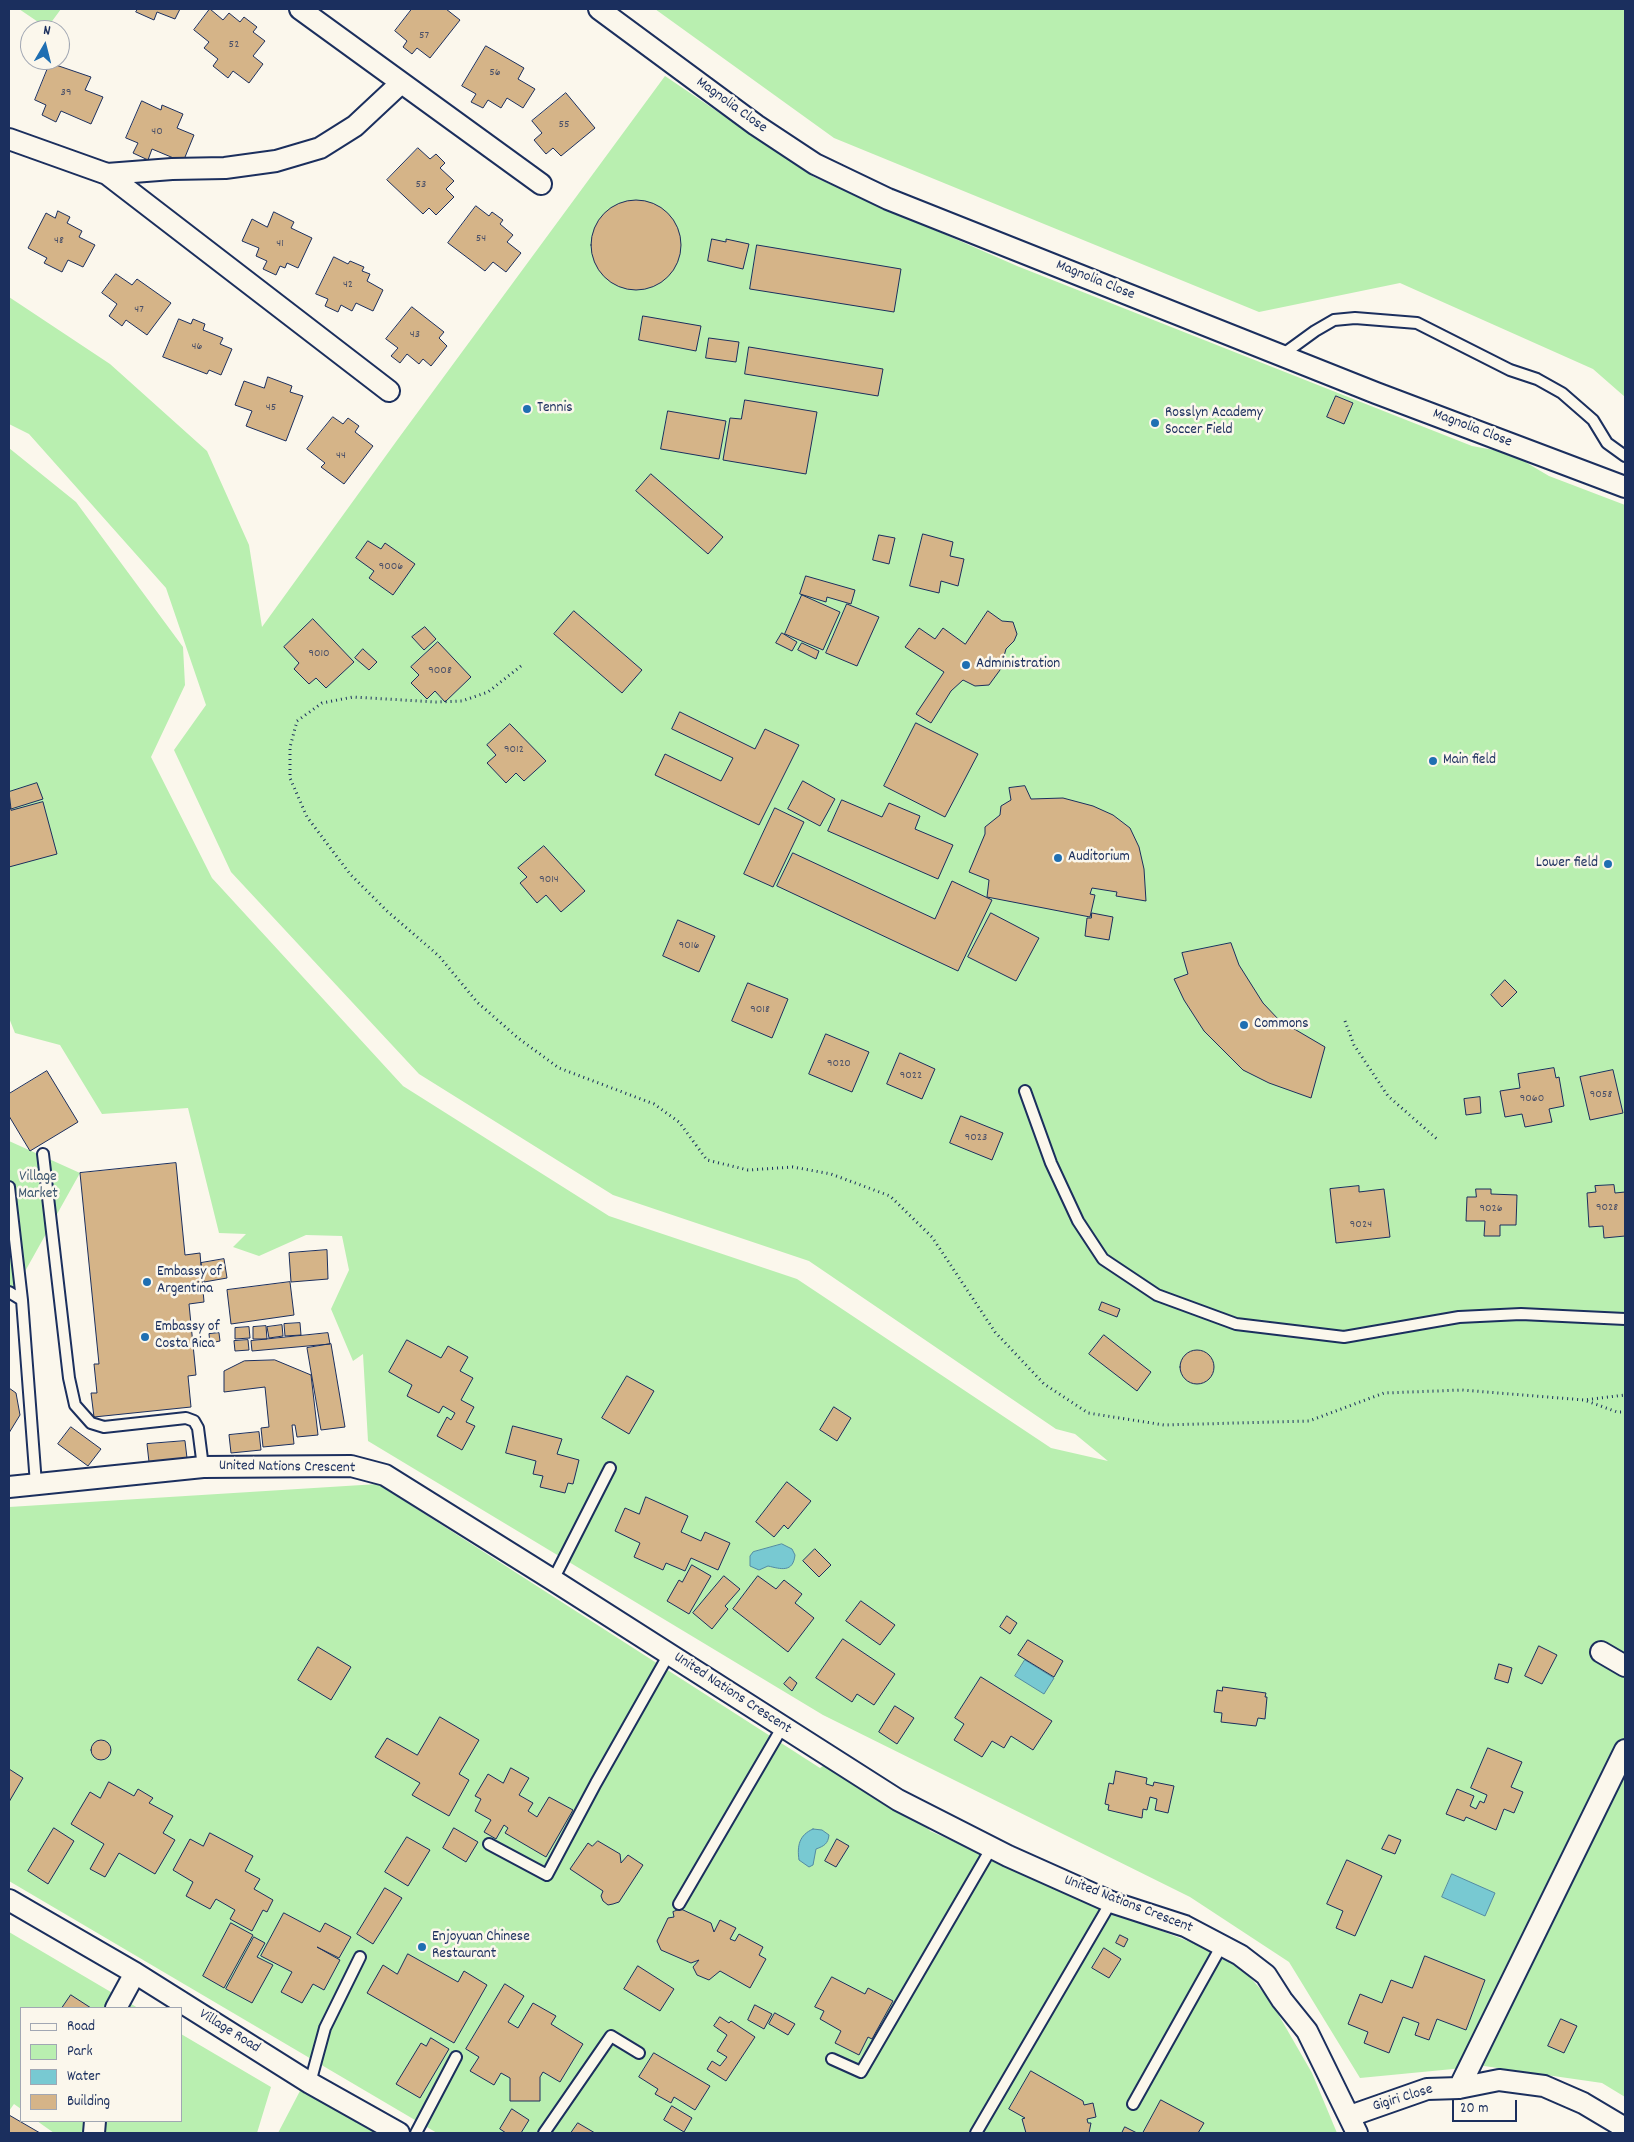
<!DOCTYPE html>
<html>
<head>
<meta charset="utf-8">
<style>
  body { margin:0 }
  #map { position:relative; width:1634px; height:2142px; overflow:hidden; background:#fbf7ec; font-family:Dekko,sans-serif }
  canvas { display:block }
  .frame { position:absolute; inset:0; border:10px solid #1b2f5e; pointer-events:none }
  .legend { position:absolute; left:20px; top:2007px; width:162px; height:115px; box-sizing:border-box; background:#fbf7ec; border:1px solid #a1a7b3; margin:0; padding:6px 9px; list-style:none; font-size:15px; color:#1b2f5e }
  .legend li { display:flex; align-items:center; gap:10px; height:25px }
  .legend b { width:25px; border:1px solid #a1a7b3 }
  .north { position:absolute; left:20px; top:20px; width:50px; height:50px; box-sizing:border-box; background:#fbf7ec; border:1px solid #a1a7b3; border-radius:50%; rotate:8deg; font-size:14px; font-weight:700; line-height:20px; text-align:center; color:#1b2f5e }
  .north::after { content:''; display:block; margin:auto; width:18px; height:22px; background:#1f6fb2; clip-path:polygon(50% 0,100% 100%,50% 72%,0 100%) }
  .scale { position:absolute; left:1452px; top:2100px; width:65px; height:22px; box-sizing:border-box; border:2px solid #1b2f5e; border-top:0; padding-left:6px; font-size:15px; line-height:18px; white-space:nowrap; color:#1b2f5e; -webkit-text-stroke:4px #fbf7ec; paint-order:stroke }
</style>
</head>
<body>
<div id="map">
<canvas width="1634" height="2142"></canvas>
<div class="frame"></div>
<ul class="legend">
<li><b style="height:6px;background:#fbf7ec"></b>Road</li>
<li><b style="height:14px;background:#b9efb0"></b>Park</li>
<li><b style="height:14px;background:#78c9d2"></b>Water</li>
<li><b style="height:14px;background:#d5b488"></b>Building</li>
</ul>
<div class="north">N</div>
<div class="scale">20 m</div>
</div>
<script>
const ctx = document.querySelector('canvas').getContext('2d');
ctx.lineJoin = 'round';
function paint(path, color) {
  ctx.fillStyle = color;
  ctx.fill(path, 'evenodd');
}
function trace(path, color, width, dash) {
  ctx.strokeStyle = color;
  ctx.lineWidth = width;
  ctx.lineCap = dash ? 'butt' : 'round';
  ctx.setLineDash(dash || []);
  ctx.stroke(path);
}
function label(font, color, halo, rows, align = 'center') {
  ctx.font = font + ' Dekko,sans-serif';
  ctx.lineWidth = 5;
  ctx.setLineDash([]);
  ctx.textBaseline = 'middle';
  ctx.strokeStyle = halo;
  ctx.fillStyle = color;
  for (const [text, x, y, turn = 0] of rows) {
    ctx.save();
    ctx.translate(x, y);
    ctx.rotate((+turn || 0) * Math.PI / 180);
    ctx.textAlign = isNaN(turn) ? turn : align;
    if (halo) ctx.strokeText(text, 0, 0);
    ctx.fillText(text, 0, 0);
    ctx.restore();
  }
}
const green = new Path2D(`
  M19,9H61L47,28Z
  M655,9H1625V397L1593,369L1400,283L1259,312L834,138Z
  M665,76L814,177L1017,266L1472,446L1510,453L1549,476L1625,505V2097L1602,2083L1484,2066L1360,2078L1289,1962L1190,1897L823,1715L368,1441L363,1354L353,1361L331,1309L349,1270L342,1236L306,1235L259,1256L233,1247L246,1234L219,1233L188,1108L102,1114L60,1045L15,1033L9,1018V448L76,502L183,647L185,685L151,757L212,878L403,1086L609,1216L797,1279L1051,1448L1108,1461L1075,1434L1056,1429L809,1261L613,1195L419,1074L231,872L174,750L206,705L166,588L29,434L9,424V297L110,364L207,451L249,545L262,627L398,439Z
  M9,1141L80,1173L9,1300Z
  M378,1484L820,1768L826,1764L922,1821L930,1831L1123,1916L1234,1959L1270,2000L1312,2073L1337,2133H437L9,1881V1507Z
  M9,1932L138,2008H21V2109L14,2104L9,2111Z
  M181,2034L271,2087L257,2133H54L37,2121H181Z
  M301,2089L376,2133H278Z`);
const water = new Path2D(`
  M782,1544L792,1549L795,1555C793,1573 781,1569 768,1566L759,1570L750,1566V1556L753,1552Z
  M1025,1660L1054,1678L1044,1694L1015,1676Z
  M813,1829L822,1830L829,1835C828,1844 824,1846 816,1849L813,1865L809,1867L799,1860C797,1846 799,1835 813,1829Z
  M1452,1874L1495,1893L1485,1916L1442,1897Z`);
const building = new Path2D(`
  M138,9H180L175,19L157,12L154,20L136,12Z
  M210,9L223,20L229,13L240,22L244,17L257,27L253,32L265,41L253,56L263,64L249,83L233,71L228,78L213,66L218,59L204,48L209,42L194,30Z
  M412,9H446L460,20L430,58L417,48L412,54L403,47L407,41L395,31Z
  M486,46L524,68L518,79L535,89L523,108L507,98L501,108L488,100L483,108L471,102L476,94L462,86Z
  M50,63L91,77L85,90L103,97L91,124L61,111L56,122L42,115L46,105L35,100Z
  M566,93L595,128L561,156L553,148L546,154L534,140L542,133L532,121Z
  M142,101L161,110L162,105L183,114L177,128L194,135L183,162L152,149L148,160L133,153L138,143L126,138Z
  M418,148L430,159L436,154L445,163L440,168L454,181L446,189L454,197L436,215L429,208L423,214L387,180Z
  M591 245a45 45 0 1 1 90 0a45 45 0 1 1-90 0Z
  M476,206L489,216L492,212L503,220L500,224L513,235L507,242L521,253L506,272L493,262L485,271L448,243Z
  M58,211L70,217L67,223L82,231L79,237L95,245L83,267L68,260L62,272L44,263L47,258L28,248L46,213L55,218Z
  M274,212L294,222L291,228L312,238L298,268L287,263L285,268L280,266L276,275L263,269L267,261L256,256L259,248L242,241L252,219L267,227Z
  M712,239L726,242V239L749,244L743,269L708,261Z
  M757,245L901,269L894,312L750,289Z
  M334,257L348,264L350,261L364,267L362,271L370,274L367,281L383,290L373,311L356,303L352,311L341,305L338,312L325,306L328,299L316,294Z
  M116,274L132,285L137,279L171,303L147,335L126,320L122,326L109,316L117,304L102,293Z
  M412,307L444,332L439,338L447,346L431,366L423,359L419,364L407,354L400,363L391,356L398,348L386,339Z
  M643,316L701,326L696,351L639,340Z
  M179,319L191,324L193,319L205,324L203,330L223,338L220,344L232,349L221,375L209,370L207,374L163,357Z
  M709,338L739,342L736,362L706,358Z
  M749,347L883,369L878,396L745,374Z
  M268,377L292,386L290,392L303,396L286,441L246,426L252,411L235,405L244,381L264,388Z
  M1336,396L1353,403L1344,424L1327,417Z
  M745,400L817,412L806,474L723,460L730,418L741,419Z
  M668,411L726,421L719,459L661,449Z
  M333,417L343,424L348,418L359,426L355,432L373,446L344,484L321,467L325,463L307,449Z
  M651,474L723,537L708,554L636,491Z
  M923,534L953,542L950,556L964,559L958,586L941,581L939,593L910,586Z
  M879,535L895,538L889,564L873,560Z
  M368,541L381,549L385,543L415,564L393,595L369,578L374,571L356,558Z
  M806,576L855,590L851,604L827,597L826,602L800,594Z
  M802,595L840,612L823,650L785,634Z
  M847,604L879,617L857,666L826,653Z
  M574,611L642,670L622,693L554,634Z
  M988,611L1002,621L1013,622L1017,634L1014,641L1006,649L1000,670L989,685L975,686L963,680L951,691L931,723L916,714L944,672L905,647L919,628L935,639L943,628L965,644Z
  M313,619L354,662L326,688L316,678L309,684L294,669L299,663L284,647Z
  M425,627L436,639L424,650L412,637Z
  M782,633L797,642L792,651L776,643Z
  M438,642L471,677L445,702L435,691L427,699L411,683L419,675L411,667Z
  M802,643L819,651L816,659L798,650Z
  M363,649L377,662L369,670L355,658Z
  M680,712L755,749L765,729L799,745L759,825L655,775L665,754L721,781L733,758L672,729Z
  M916,723L978,754L945,817L884,786Z
  M510,724L546,761L524,781L516,773L506,783L487,763L496,755L487,745Z
  M803,781L835,799L820,826L788,809Z
  M37,783L43,799L11,809L9,792Z
  M1025,786L1031,799L1063,798L1093,806L1113,815L1130,828L1139,847L1144,869L1146,901L1116,896L1117,892L1092,888L1090,894L1095,895L1090,917L987,897L989,880L969,872L985,834V827L1000,815L1001,806L1011,800L1009,788Z
  M842,800L882,817L889,803L920,816L915,829L953,845L938,879L828,831Z
  M43,802L57,854L9,867V803L11,810Z
  M775,808L804,822L773,887L744,874Z
  M544,846L585,891L561,912L546,895L537,903L520,883L527,877L518,868Z
  M793,853L935,919L952,881L992,900L958,971L777,886Z
  M991,913L1039,938L1016,981L968,957Z
  M1092,913L1113,917L1109,940L1085,936L1087,918H1091Z
  M678,920L715,936L699,972L663,956Z
  M1231,943L1239,965L1263,1003L1279,1020L1325,1047L1311,1098L1269,1083L1243,1070L1204,1031L1184,1000L1174,979L1188,974L1182,953Z
  M1505,980L1517,992L1502,1007L1491,995Z
  M748,983L788,999L772,1038L732,1021Z
  M826,1034L869,1052L852,1092L809,1074Z
  M900,1053L935,1069L922,1099L887,1084Z
  M1554,1068L1556,1078L1559,1077L1564,1106L1549,1109L1552,1122L1525,1127L1522,1114L1505,1117L1500,1091L1520,1088L1518,1074Z
  M1613,1070L1623,1113L1590,1120L1580,1077Z
  M47,1071L78,1122L30,1151L9,1116V1094Z
  M1480,1097L1481,1113L1466,1115L1464,1099Z
  M961,1116L1003,1133L992,1160L950,1143Z
  M176,1163L185,1255L200,1253L204,1302L189,1304L196,1375L188,1376L191,1407L94,1417L91,1393H97L94,1364H99L80,1173Z
  M1614,1185L1615,1193L1625,1192V1236L1604,1238L1603,1226L1589,1227L1587,1193L1596,1192L1595,1186Z
  M1359,1186V1192L1384,1189L1390,1237L1336,1243L1330,1189Z
  M1476,1189H1491V1194L1517,1195L1516,1225H1500V1236H1484L1485,1221H1466L1467,1197H1476Z
  M327,1250L328,1279L291,1282L289,1253Z
  M224,1259L227,1278L204,1282L201,1263Z
  M290,1282L294,1315L231,1324L227,1290Z
  M1102,1302L1120,1309L1117,1317L1099,1310Z
  M300,1323L301,1335L285,1336L284,1324Z
  M282,1325L283,1336L269,1338L267,1327Z
  M266,1326L267,1339H253V1327Z
  M249,1327L250,1338L235,1339V1328Z
  M219,1333L220,1341L210,1343L209,1334Z
  M328,1333L330,1344L252,1351L251,1341Z
  M1104,1335L1151,1372L1137,1391L1089,1354Z
  M248,1340L249,1350L235,1351L234,1341Z
  M407,1340L441,1358L448,1346L468,1357L460,1371L473,1378L461,1400L474,1407L466,1422L475,1426L462,1450L437,1436L447,1417L451,1420L455,1413L443,1406L439,1413L407,1396L412,1385L389,1372Z
  M331,1344L345,1427L321,1430L307,1348Z
  M1180 1367a17 17 0 1 1 34 0a17 17 0 1 1-34 0Z
  M275,1360L311,1375L318,1435L297,1437L295,1425H292L294,1444L263,1447L261,1428L269,1427L265,1387L224,1392V1371L244,1361Z
  M627,1376L654,1391L629,1434L602,1418Z
  M9,1388L16,1393L20,1415L9,1433Z
  M834,1407L851,1418L837,1441L820,1430Z
  M513,1426L562,1439L557,1454L579,1460L573,1484L568,1483L565,1493L540,1487L543,1476L533,1474L536,1461L506,1453Z
  M71,1427L101,1449L88,1466L58,1444Z
  M259,1432L261,1450L231,1453L229,1435Z
  M185,1441L187,1458L149,1462L147,1444Z
  M787,1482L811,1501L788,1529L784,1525L774,1537L756,1522Z
  M646,1497L688,1516L681,1532L701,1541L705,1532L730,1543L718,1570L691,1558L685,1571L666,1563L663,1570L634,1557L640,1543L615,1531L625,1508L639,1514Z
  M815,1549L831,1565L819,1577L803,1561Z
  M692,1565L711,1576L689,1614L667,1601L679,1580L682,1582Z
  M724,1576L740,1589L725,1606L728,1609L712,1629L693,1613Z
  M758,1576L776,1589L784,1580L802,1594L795,1603L814,1618L788,1652L733,1609Z
  M861,1601L895,1625L880,1645L846,1621Z
  M1007,1616L1017,1623L1010,1634L1000,1627Z
  M843,1639L895,1674L874,1705L857,1694L852,1702L816,1678Z
  M1028,1640L1063,1661L1054,1677L1018,1655Z
  M1539,1646L1557,1655L1542,1684L1525,1676Z
  M318,1647L351,1667L331,1700L298,1680Z
  M1499,1664L1512,1668L1508,1683L1495,1679Z
  M790,1677L797,1683L792,1691L784,1684Z
  M981,1677L1052,1721L1033,1750L1011,1736L1004,1748L992,1741L982,1757L954,1740L964,1724L955,1718Z
  M1223,1687L1266,1693L1265,1697H1267L1265,1719L1258,1718L1256,1726L1221,1722L1222,1713L1214,1712L1217,1690L1222,1691Z
  M895,1706L914,1718L897,1744L879,1732Z
  M440,1717L479,1740L459,1774L469,1780L449,1816L412,1795L420,1783L375,1757L387,1738L417,1755Z
  M91 1750a10 10 0 1 1 20 0a10 10 0 1 1-20 0Z
  M1488,1748L1522,1762L1511,1787L1523,1792L1514,1813L1504,1809L1496,1830L1466,1817L1464,1821L1446,1814L1457,1789L1474,1796L1470,1806L1476,1809L1480,1801L1484,1803L1487,1795L1471,1788Z
  M511,1768L529,1778L519,1795L533,1803L528,1811L537,1817L549,1797L573,1810L546,1857L505,1833L508,1828L504,1825L496,1839L484,1832L491,1820L475,1811L481,1799L475,1796L488,1774L503,1783Z
  M9,1769L23,1778L9,1802Z
  M1116,1771L1147,1778L1146,1784L1153,1786L1154,1782L1174,1786L1168,1813L1155,1810L1157,1799L1150,1797L1147,1810L1143,1809L1142,1818L1108,1810L1109,1805L1105,1804L1109,1783L1113,1784Z
  M109,1782L134,1796L138,1789L153,1798L149,1803L173,1816L163,1833L175,1840L155,1874L119,1853L105,1877L90,1869L104,1844L71,1824L90,1792L100,1798Z
  M54,1828L74,1841L48,1884L28,1871Z
  M454,1828L478,1842L466,1862L443,1848Z
  M210,1833L253,1856L245,1871L260,1879L254,1889L273,1900L267,1912L263,1910L252,1931L230,1919L235,1910L216,1899L210,1909L186,1896L193,1882L173,1870L190,1839L203,1846Z
  M1389,1835L1401,1840L1395,1854L1382,1849Z
  M407,1837L430,1850L408,1886L385,1872Z
  M837,1839L849,1846L836,1867L825,1861Z
  M598,1841L620,1854L621,1863L628,1855L643,1865L619,1902L613,1904L608,1905L603,1901L601,1896L603,1891L570,1869L588,1843L592,1846Z
  M1347,1860L1382,1876L1355,1936L1336,1928L1343,1911L1327,1904Z
  M385,1888L402,1898L373,1944L357,1934Z
  M681,1909L711,1923L714,1932L720,1920L736,1928L730,1939L735,1941L739,1934L763,1947L759,1955L766,1959L750,1988L720,1971L709,1980L697,1975L693,1967L699,1960L691,1963L661,1950L657,1941L668,1918L674,1917L673,1912Z
  M284,1913L320,1932L325,1923L351,1937L339,1958L317,1947L340,1960L324,1990L313,1984L302,2003L281,1992L292,1972L261,1956Z
  M231,1923L253,1935L224,1988L203,1976Z
  M1120,1935L1128,1939L1124,1947L1116,1943Z
  M254,1937L265,1943L257,1957L273,1965L252,2003L226,1989Z
  M1104,1948L1121,1959L1109,1978L1092,1968Z
  M408,1954L458,1982L464,1971L487,1985L454,2043L367,1993L383,1965L397,1974Z
  M1425,1956L1485,1980L1466,2030L1437,2019L1429,2040L1415,2035L1419,2023L1403,2017L1389,2053L1364,2043L1368,2032L1348,2024L1360,1994L1382,2003L1391,1980L1412,1988Z
  M638,1966L674,1989L660,2011L624,1989Z
  M832,1977L865,1994L868,1988L893,2001L872,2039L868,2037L859,2055L835,2043L841,2031L820,2019L824,2011L815,2007Z
  M505,1984L524,1996L508,2022L518,2028L533,2003L556,2016L551,2024L583,2044L560,2082L543,2072L540,2077V2101H510V2078L501,2073L494,2085L470,2071L479,2057L466,2049Z
  M71,1995L91,2008H62Z
  M755,2005L772,2014L764,2029L748,2020Z
  M775,2013L795,2024L788,2035L769,2024Z
  M720,2017L729,2023L731,2021L755,2037L726,2081L707,2069L712,2061L720,2066L727,2057L717,2051L727,2035L714,2026Z
  M1561,2019L1577,2026L1564,2053L1548,2046Z
  M431,2038L449,2049L420,2098L396,2084L421,2043L426,2046Z
  M654,2053L710,2086L695,2110L674,2097L671,2103L655,2094L658,2089L639,2077Z
  M1031,2071L1083,2101L1084,2105L1093,2103L1096,2117L1087,2119L1088,2123H1091L1089,2133H1026L1022,2119L1025,2118L1009,2109Z
  M1161,2100L1204,2123L1198,2133H1143Z
  M672,2106L692,2118L684,2132L664,2120Z
  M512,2109L529,2120L521,2133H506L500,2129Z
  M9,2115L40,2133H9Z
  M578,2123L595,2133H571Z
  M1125,2127L1137,2133H1122Z`);
const path = new Path2D(`
  M521,666L488,692L462,701L436,702L353,697L322,703L297,721L290,747V778L307,817L350,874L387,911L439,956L477,1002L518,1038L559,1068L654,1104L679,1122L707,1160L748,1170L793,1167L831,1174L890,1196L932,1237L995,1332L1044,1384L1088,1413L1164,1425L1309,1421L1384,1393L1462,1390L1584,1400L1625,1395
  M1345,1021L1354,1045L1388,1096L1437,1139
  M1587,1401L1617,1412H1625`);
const lane = new Path2D(`
  M1282,355L1315,331L1334,320L1355,318L1417,323L1510,370L1537,379L1562,393L1593,420L1607,443L1625,456
  M1025,1091L1051,1163L1078,1221L1103,1259L1157,1295L1236,1324L1344,1337L1459,1317L1521,1314L1625,1319
  M43,1154L69,1378L75,1405L91,1423L104,1427L186,1418L194,1421L198,1428L203,1467
  M9,1187L22,1300L36,1484
  M9,1292L22,1300
  M553,1580L610,1468
  M489,1844L547,1875L596,1783L669,1654
  M679,1904L783,1726
  M832,2059L861,2072L992,1847
  M310,2083L325,2028L360,1957
  M1133,2104L1222,1945
  M416,2133L456,2057
  M544,2133L611,2036L639,2053
  M976,2133L1111,1902`);
const street = new Path2D(`
  M300,9L541,184
  M599,9L756,125L815,164L888,199L1376,393L1625,487
  M9,139L107,174L389,391
  M107,174L172,169L225,168L276,161L320,148L355,126L401,83
  M9,1487L203,1467L351,1466L385,1475L553,1580L898,1800L1008,1856L1111,1902L1185,1926L1240,1955L1266,1975L1282,2000L1307,2031L1357,2133
  M1601,1652L1625,1666
  M9,1900L135,1973L310,2083L399,2133
  M116,2008L135,1973
  M1459,2088L1625,1750
  M1350,2116L1427,2089L1459,2088L1499,2080L1544,2086L1583,2103L1625,2128
  M94,2133L95,2121`);
const markers = [
  [527,409,5,"#1f6fb2"],
  [1155,423,5,"#1f6fb2"],
  [966,665,5,"#1f6fb2"],
  [1433,761,5,"#1f6fb2"],
  [1058,858,5,"#1f6fb2"],
  [1608,864,5,"#1f6fb2"],
  [1244,1025,5,"#1f6fb2"],
  [147,1282,5,"#1f6fb2"],
  [145,1337,5,"#1f6fb2"],
  [422,1947,5,"#1f6fb2"]
];
const numberNames = [
  ["57",424,36],
  ["52",234,45],
  ["56",495,73],
  ["39",66,93],
  ["55",564,125],
  ["40",157,132],
  ["53",421,185],
  ["54",481,239],
  ["48",59,241],
  ["41",280,244],
  ["42",348,285],
  ["47",139,310],
  ["43",415,335],
  ["46",197,347],
  ["45",271,408],
  ["44",341,456],
  ["9006",391,567],
  ["9010",319,654],
  ["9008",440,671],
  ["9012",514,750],
  ["9014",549,880],
  ["9016",689,946],
  ["9018",760,1010],
  ["9020",839,1064],
  ["9022",911,1076],
  ["9058",1601,1095],
  ["9060",1532,1099],
  ["9023",976,1138],
  ["9028",1607,1208],
  ["9026",1491,1209],
  ["9024",1361,1225]
];
const streetNames = [
  ["Magnolia Close",731,106,36],
  ["Magnolia Close",1095,281,22],
  ["Magnolia Close",1472,429,21],
  ["United Nations Crescent",287,1468,1],
  ["United Nations Crescent",732,1694,33],
  ["United Nations Crescent",1128,1905,21],
  ["Village Road",229,2032,32],
  ["Gigiri Close",1403,2099,-17]
];
const poiNames = [
  ["Tennis",537,409],
  ["Rosslyn Academy",1165,414],
  ["Soccer Field",1165,431],
  ["Administration",976,665],
  ["Main field",1443,761],
  ["Auditorium",1068,858],
  ["Lower field",1598,864,"right"],
  ["Commons",1254,1025],
  ["Embassy of",157,1273],
  ["Argentina",157,1290],
  ["Embassy of",155,1328],
  ["Costa Rica",155,1345],
  ["Enjoyuan Chinese",432,1938],
  ["Restaurant",432,1955]
];
const parkNames = [
  ["Village",38,1178],
  ["Market",38,1195]
];
paint(green, '#b9efb0');
paint(water, '#78c9d2');
trace(water, '#538ba4', 1);
paint(building, '#d5b488');
trace(building, '#1b2f5e', 1);
trace(lane, '#1b2f5e', 14);
trace(street, '#1b2f5e', 24);
trace(path, '#1b2f5e', 3, [1, 4]);
trace(lane, '#fbf7ec', 10);
trace(street, '#fbf7ec', 20);
for (const [x, y, r, color] of markers) {
  const dot = new Path2D();
  dot.arc(x, y, r, 0, 2 * Math.PI);
  ctx.fillStyle = color;
  ctx.fill(dot);
  trace(dot, '#fbf7ec', 2);
}
label('12px', '#4a5068', null, numberNames);
label('15px', '#1b2f5e', '#fbf7ec', streetNames);
label('15px', '#1b2f5e', '#fbf7ec', poiNames, 'left');
label('15px', '#3b556e', '#fbf7ec', parkNames);
</script>
</body>
</html>
